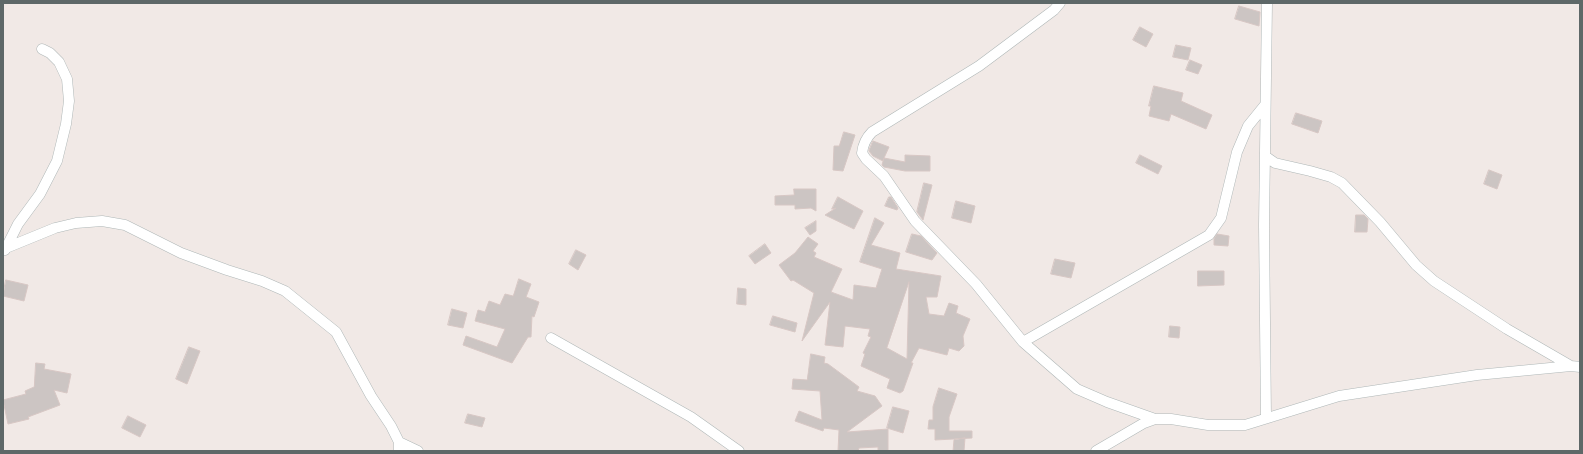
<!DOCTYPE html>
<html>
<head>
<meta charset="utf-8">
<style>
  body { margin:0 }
  #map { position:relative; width:1583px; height:454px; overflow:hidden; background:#f1e9e6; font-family:"Exo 2",sans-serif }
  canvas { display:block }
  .frame { position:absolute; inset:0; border:4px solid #5e6868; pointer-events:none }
</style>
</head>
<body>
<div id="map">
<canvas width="1583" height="454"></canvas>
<div class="frame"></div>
</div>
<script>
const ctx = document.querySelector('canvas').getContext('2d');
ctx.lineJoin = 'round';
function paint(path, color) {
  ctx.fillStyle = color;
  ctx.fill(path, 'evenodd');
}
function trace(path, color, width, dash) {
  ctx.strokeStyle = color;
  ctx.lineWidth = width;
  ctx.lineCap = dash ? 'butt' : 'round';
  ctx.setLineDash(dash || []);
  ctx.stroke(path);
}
const building = new Path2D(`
  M1239,6L1260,12L1259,26L1235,19Z
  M1140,27L1153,34L1146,47L1133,40Z
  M1176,45L1191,48L1188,60L1173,57Z
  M1190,60L1202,65L1198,74L1186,70Z
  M1154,86L1183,93L1181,101L1212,115L1206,129L1171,114L1169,121L1149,116L1151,106H1149Z
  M1296,113L1322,121L1318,133L1292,124Z
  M844,132L855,135L843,171L833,170L834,146H839Z
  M873,141L889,147L884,158L905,162V155L930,156V171H905L884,167L882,165L884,158L883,161L873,156L869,151Z
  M1140,155L1162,166L1158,174L1136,163Z
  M1489,170L1502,175L1497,189L1484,184Z
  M924,183L932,185L923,220L917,212Z
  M794,189H816V211L811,208L795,209V205H775V196L794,195Z
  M838,197L863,211L854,229L825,215L836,208L832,209Z
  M889,197H891L898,208L897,210L885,206Z
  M956,201L975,206L971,223L952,218Z
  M1356,215H1364L1368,219L1367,232H1355Z
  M875,218L884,223L871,245L900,253L896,269L941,276L937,297H926L929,314L944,316L949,303L958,306L956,313L970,319L963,336L964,346L959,351L949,348L947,355L919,348L911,363H913L903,391L900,393L887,388L890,379L861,366L865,354L863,353L871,337L868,336L870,329L845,326L843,347L825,345L830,302L802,341L814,293L793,280L791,281L779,265L795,253L808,237L818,244L813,251L816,253L814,257L842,269L831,292L853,300L854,285L876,288L882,269L860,262ZM909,282L907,359L887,348Z
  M816,221V231L810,235L805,228Z
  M912,234L921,236L937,253L932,260L906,252Z
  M1217,234L1229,236L1228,246L1214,245V239Z
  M765,244L771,253L755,264L749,256Z
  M576,250L586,255L578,270L569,264Z
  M1055,259L1075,263L1071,278L1051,274Z
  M1198,271H1224V285L1198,286Z
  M519,279L531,284L526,297L539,302L534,317L532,316L531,337H528L512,363L463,345L466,336L497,347L505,329L475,321L478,310L485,312L489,301L500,305L505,294L513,296Z
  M6,280L28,285L24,301L3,296Z
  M738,288L746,289V305L737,304Z
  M452,309L467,313L463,328L448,325Z
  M773,316L797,323L795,332L770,325Z
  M1170,326L1180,327L1179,338L1169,337Z
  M189,347L200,351L187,384L176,379Z
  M811,354L825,357L824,363L828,364L859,387L857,391L875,396L882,406L847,432L888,429V451H878V447L859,448L858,451H838L839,430L824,428L823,431L795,421L799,411L822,420L820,391L792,389L793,379L807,380Z
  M36,363L45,364L44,369L71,374L67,393L54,390L60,405L28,417L29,419L8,424L3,400L26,394L25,391L34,387Z
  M939,388L957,394L949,417V431H972V438L935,440V429H928L929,420H933V407Z
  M893,407L909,411L903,433L887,428Z
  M468,414L485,418L482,427L465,423Z
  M128,416L146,425L140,437L122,428Z
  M965,438L964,451H953L954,440Z`);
const minor = new Path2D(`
  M1060,3L1054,10L979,66L872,132C866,138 863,144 862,153L866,159L884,176L915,221L976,284L1023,342L1077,389L1107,402L1155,419
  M1265,156L1275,163L1310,171L1331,177L1342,183L1380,222L1416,265L1434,281L1507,329L1571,366
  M6,248L55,228L76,223L102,221L125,225L181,253L227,270L262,281L285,291L336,332L371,396L391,426L399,442V451
  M5,250L18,224L40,194L57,161L66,124L69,101L67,79L59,62L50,53L42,49
  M551,338L691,417L739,451
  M1023,342L1209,235L1221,218L1237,152L1248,126L1265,105
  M1266,418L1264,225L1267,3
  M399,442L418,451
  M1096,451L1144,423L1155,419H1171L1208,425H1245L1339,396L1477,375L1571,366L1580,367`);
paint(building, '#ccc5c3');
trace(building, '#d7c7c4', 1);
trace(minor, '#afb7b7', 11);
trace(minor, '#fff', 10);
</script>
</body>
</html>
